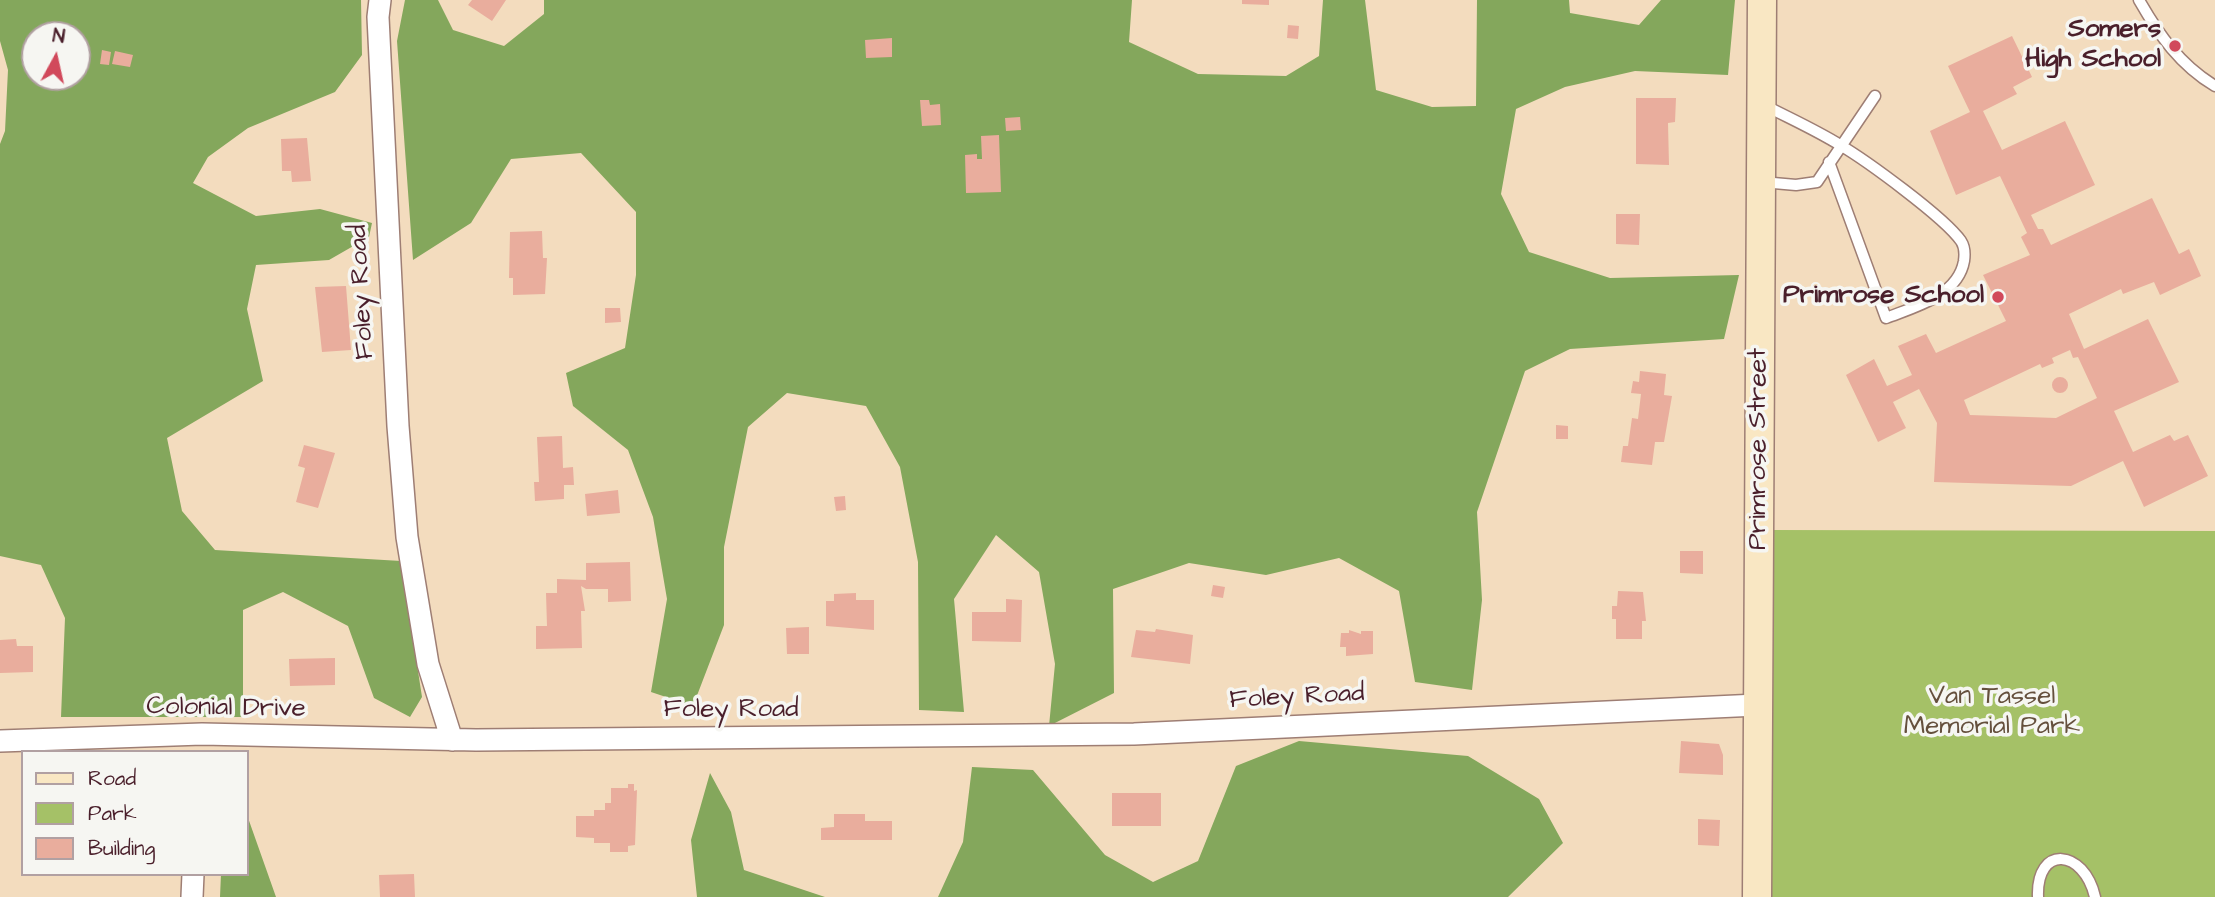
<!DOCTYPE html>
<html>
<head>
<meta charset="utf-8">
<style>
  body { margin:0 }
  #map { position:relative; width:2215px; height:897px; overflow:hidden; background:#f3dcbe; font-family:"Architects Daughter",sans-serif }
  canvas { display:block }
  .legend { position:absolute; left:21px; top:750px; width:228px; height:126px; box-sizing:border-box; background:#f6f6f2; border:2px solid #b1a0a2; margin:0; padding:9px 12px; list-style:none; font-size:21px; color:#4a1f2b }
  .legend li { display:flex; align-items:center; gap:14px; height:35px }
  .legend b { width:35px; border:2px solid #b1a0a2 }
  .north { position:absolute; left:21px; top:21px; width:70px; height:70px; box-sizing:border-box; background:#f6f6f2; border:2px solid #b1a0a2; border-radius:50%; rotate:8deg; font-size:19px; font-weight:700; line-height:28px; text-align:center; color:#4a1f2b }
  .north::after { content:''; display:block; margin:auto; width:24px; height:32px; background:#d1495b; clip-path:polygon(50% 0,100% 100%,50% 72%,0 100%) }
</style>
</head>
<body>
<div id="map">
<canvas width="2215" height="897"></canvas>
<ul class="legend">
<li><b style="height:9px;background:#f9e7c3"></b>Road</li>
<li><b style="height:19px;background:#a5c167"></b>Park</li>
<li><b style="height:19px;background:#e9ad9d"></b>Building</li>
</ul>
<div class="north">N</div>
</div>
<script>
const ctx = document.querySelector('canvas').getContext('2d');
ctx.lineJoin = 'round';
function paint(path, color) {
  ctx.fillStyle = color;
  ctx.fill(path, 'evenodd');
}
function trace(path, color, width, dash) {
  ctx.strokeStyle = color;
  ctx.lineWidth = width;
  ctx.lineCap = dash ? 'butt' : 'round';
  ctx.setLineDash(dash || []);
  ctx.stroke(path);
}
function label(font, color, halo, rows, align = 'center') {
  ctx.font = font + ' "Architects Daughter",sans-serif';
  ctx.lineWidth = 7;
  ctx.setLineDash([]);
  ctx.textBaseline = 'middle';
  ctx.strokeStyle = halo;
  ctx.fillStyle = color;
  for (const [text, x, y, turn = 0] of rows) {
    ctx.save();
    ctx.translate(x, y);
    ctx.rotate((+turn || 0) * Math.PI / 180);
    ctx.textAlign = isNaN(turn) ? turn : align;
    if (halo) ctx.strokeText(text, 0, 0);
    ctx.fillText(text, 0, 0);
    ctx.restore();
  }
}
const green = new Path2D(`
  M1772,530L2215,531V897H1768Z`);
const forest = new Path2D(`
  M0,0H361L362,55L335,92L248,128L208,157L193,183L256,216L320,209L372,223L369,237L329,260L256,265L247,309L263,381L167,438L182,511L215,550L401,561L422,697L410,717L374,698L348,626L283,592L243,610V717H61L65,618L41,565L0,556V144L5,131L8,70L0,41ZM35,35H77V77H35Z
  M405,0H438L453,30L504,46L544,14V0H1132L1129,42L1198,74L1286,76L1319,56L1323,0H1365L1376,90L1432,107L1476,106L1477,0H1569L1570,13L1639,25L1661,0H1735L1728,75L1635,71L1565,87L1516,109L1501,194L1529,252L1610,278L1739,275L1724,339L1570,349L1525,371L1477,512L1482,600L1472,690L1415,682L1399,591L1339,558L1266,575L1189,563L1113,589L1114,693L1049,726L1055,664L1039,572L996,535L954,599L964,712L919,710L918,562L900,467L866,406L787,393L748,427L724,547V625L693,706L651,692L667,599L653,517L628,450L573,406L566,373L625,348L636,275V212L581,153L511,159L471,223L413,260L397,41Z
  M1299,741L1468,756L1539,799L1563,843L1508,897H938L963,842L972,767L1033,770L1105,855L1153,882L1198,861L1236,766Z
  M710,773L731,812L744,870L825,897H697L691,840Z
  M247,815L276,897H220L221,874H247Z`);
const building = new Path2D(`
  M472,0H506L492,21L468,5Z
  M1242,0H1269V5L1242,4Z
  M1288,25L1299,26L1298,39L1287,38Z
  M2012,36L2032,77L2013,87L2017,94L1983,111L2002,150L2065,121L2095,185L2031,215L2038,229H2043L2051,245L2152,198L2179,254L2189,249L2201,276L2160,295L2154,282L2123,294L2121,289L2069,314L2084,349L2148,319L2179,382L2114,411L2133,452L2170,435L2174,441L2188,435L2208,476L2144,507L2123,461L2071,486L1934,482L1937,423L1919,389L1893,402L1906,428L1878,442L1846,375L1874,359L1887,386L1912,375L1898,346L1926,334L1936,353L2006,321L1983,275L2030,255L2021,237L2027,233L2000,176L1956,195L1930,131L1970,112L1948,66ZM2070,350L2073,358L2078,357L2097,398L2056,418L1970,415L1964,400L2040,364L2042,368L2054,363L2052,358Z
  M892,38V57L866,58L865,40Z
  M102,50L111,52L109,65L100,64Z
  M115,51L133,55L130,67L112,64Z
  M1636,98H1676L1675,122L1668,123L1669,165L1636,164Z
  M920,100H929L930,105L940,104L941,125L922,126Z
  M1020,117L1021,130L1006,131L1005,118Z
  M999,135L1001,192L966,193L965,155L977,154V159H982L981,136Z
  M307,138L311,181L292,182L291,171H282L281,139Z
  M1616,214H1640L1639,245L1616,244Z
  M542,231L543,258H547L545,294L513,295V278H509L510,232Z
  M346,286L351,350L322,352L315,287Z
  M605,308H620L621,322L605,323Z
  M1640,371L1666,374L1664,395L1672,396L1664,442H1655L1652,465L1621,462L1623,446H1628L1632,418L1638,419L1641,394L1631,393L1633,381L1639,382Z
  M2052 385a8 8 0 1 1 16 0a8 8 0 1 1-16 0Z
  M1556,425L1568,426V439H1556Z
  M562,436L563,468L573,467L574,485H564V499L535,501L534,482H539L537,437Z
  M304,445L335,453L318,508L296,502L305,468L298,466Z
  M618,490L620,513L587,516L585,494Z
  M845,496L846,510L836,511L834,497Z
  M1680,551H1703V574L1680,573Z
  M630,562L631,601L608,602V589H586L581,586L585,611H581L582,648L536,649V626H547L546,593H557V579L586,580V563Z
  M1213,585L1225,587L1223,598L1211,596Z
  M1618,591L1643,592L1646,621H1642V639H1616V619H1612V606H1617Z
  M856,593V600H874V630L826,626V601H834V594Z
  M1006,599L1022,600L1021,642L972,641V612H1006Z
  M809,627V654H787L786,628Z
  M1156,629L1193,635L1190,664L1131,657L1136,630L1155,632Z
  M1349,630L1361,634V631H1373V654L1346,656V647H1340L1341,633H1349Z
  M16,639L17,646H33V672L0,673V640Z
  M335,658V685L290,686L289,659Z
  M1681,741L1719,744L1723,755V775L1679,773Z
  M628,784H634V791L637,790L635,845L628,846V852H610V843H594V838L576,837V816H594V810H605V803H611V788H628Z
  M1112,793H1161V826H1112Z
  M834,814H865V821H892V840H821V828L834,827Z
  M1698,819L1720,820L1719,846L1698,845Z
  M414,874L415,897H380L379,875Z`);
const service = new Path2D(`
  M2139,0C2159,35 2180,65 2215,86
  M1764,105C1789,118 1816,130 1840,145C1867,161 1944,217 1961,241C1965,247 1965,254 1964,261C1958,296 1914,307 1886,318L1829,162
  M1762,182L1796,185L1817,182L1875,96
  M2038,897C2036,844 2084,849 2095,897`);
const minor = new Path2D(`
  M380,0L378,17L398,426L407,537L428,664L452,740
  M0,741L202,734L476,740L1134,734L1757,705
  M192,897L193,874`);
const secondary = new Path2D(`
  M1757,897L1762,0`);
const markers = [
  [2175,46,7,"#d1495b"],
  [1998,297,7,"#d1495b"]
];
const poiNames = [
  ["Somers",2161,31],
  ["High School",2161,61],
  ["Primrose School",1984,297]
];
const streetNames = [
  ["Foley Road",363,292,-93],
  ["Primrose Street",1760,449,-90],
  ["Foley Road",1297,698,-3],
  ["Colonial Drive",226,709,1],
  ["Foley Road",731,711]
];
const parkNames = [
  ["Van Tassel",1992,698],
  ["Memorial Park",1992,728]
];
paint(green, '#a5c167');
paint(forest, '#84a75c');
paint(building, '#e9ad9d');
trace(service, '#9e7e74', 13);
trace(minor, '#9e7e74', 24);
trace(secondary, '#9e7e74', 31);
trace(service, '#fff', 10);
trace(minor, '#fff', 21);
trace(secondary, '#f9e7c3', 28);
for (const [x, y, r, color] of markers) {
  const dot = new Path2D();
  dot.arc(x, y, r, 0, 2 * Math.PI);
  ctx.fillStyle = color;
  ctx.fill(dot);
  trace(dot, '#f6f6f2', 2.5);
}
label('bold 26px', '#4a1f2b', '#f6f6f2', poiNames, 'right');
label('26px', '#4a1f2b', '#f6f6f2', streetNames);
label('26px', '#65503d', '#f6f6f2', parkNames);
</script>
</body>
</html>
